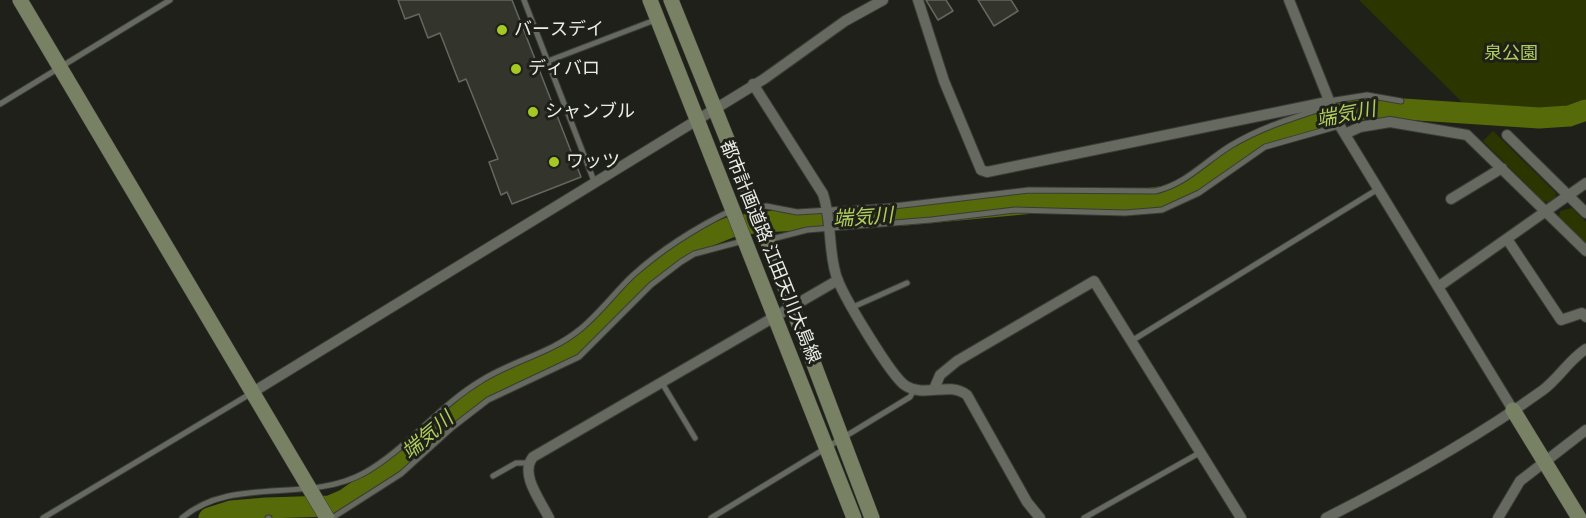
<!DOCTYPE html>
<html>
<head>
<meta charset="utf-8">
<style>
  body { margin:0 }
  canvas { display:block; background:#1e2019 }
</style>
</head>
<body>
<canvas width="1586" height="518"></canvas>
<script>
const ctx = document.querySelector('canvas').getContext('2d');
ctx.lineJoin = 'round';
function paint(path, color) {
  ctx.fillStyle = color;
  ctx.fill(path, 'evenodd');
}
function trace(path, color, width, dash) {
  ctx.strokeStyle = color;
  ctx.lineWidth = width;
  ctx.lineCap = dash ? 'butt' : 'round';
  ctx.setLineDash(dash || []);
  ctx.stroke(path);
}
function label(font, color, halo, rows, align = 'center') {
  ctx.font = font + ' Rubik,"Noto Sans JP",sans-serif';
  ctx.lineWidth = 6;
  ctx.setLineDash([]);
  ctx.textBaseline = 'middle';
  ctx.strokeStyle = halo;
  ctx.fillStyle = color;
  for (const [text, x, y, turn = 0] of rows) {
    ctx.save();
    ctx.translate(x, y);
    ctx.rotate((+turn || 0) * Math.PI / 180);
    ctx.textAlign = isNaN(turn) ? turn : align;
    if (halo) ctx.strokeText(text, 0, 0);
    ctx.fillText(text, 0, 0);
    ctx.restore();
  }
}
const green = new Path2D(`
  M1359,0H1586V99L1553,110L1466,106Z
  M1493,131L1556,193L1555,199L1550,203L1543,201L1483,141Z
  M1572,208L1586,222V244L1559,217L1560,211Z`);
const river = new Path2D(`
  M209,518L231,511L266,508L330,506L344,500L403,459L474,397L579,343L639,282L667,258L694,242L731,227L760,222L905,215L1044,202L1131,201L1174,195L1192,187L1259,140L1324,117L1373,107L1539,118L1569,116L1586,110`);
const building = new Path2D(`
  M398,0H512L581,177L512,204L507,192L501,195L489,162L498,159L466,79L459,82L440,33L428,38L419,14L405,19Z
  M926,0H946L953,11L938,20Z
  M978,0H1011L1018,11L994,26Z`);
const lane = new Path2D(`
  M524,0L594,181
  M548,61L655,20
  M1329,101L1367,95L1401,101
  M0,104L170,0
  M757,209L766,206L797,212L894,206L1029,190L1155,191C1186,184 1204,162 1230,146C1258,129 1286,120 1317,110L1322,107L1320,103
  M768,240L807,230L931,220L1015,210L1125,213L1162,210L1199,193L1265,147L1339,126
  M853,307L907,283
  M1133,340L1378,189
  M662,383L695,438
  M493,476L516,463H528
  M43,518L250,394
  M182,518C232,475 308,504 364,473C407,449 438,406 482,380C512,361 551,353 579,330C599,314 614,293 633,275C662,249 697,227 732,210
  M268,518H269
  M332,518L401,474L453,427L488,400L579,357L651,285L681,262L694,254L743,241
  M711,518L910,397L914,390
  M1084,518L1201,452`);
const street = new Path2D(`
  M918,0L944,81L981,170L987,172L1327,102
  M1289,0L1338,123L1513,410
  M753,84L823,194C832,221 828,249 836,275C841,293 892,378 906,386C926,398 948,381 967,395L1027,502L1040,518
  M1345,134L1360,127L1390,122L1467,135L1586,251
  M1507,135L1586,213
  M1451,199L1502,168
  M1507,239L1561,320L1582,313L1586,317
  M1438,287L1586,183
  M934,389L940,375L957,361L1094,281L1241,518
  M253,392L764,79L845,21L883,0
  M549,518C541,501 519,474 533,457L838,280
  M1326,518C1401,480 1475,439 1543,390C1559,378 1569,360 1586,349
  M1498,518L1520,481L1586,430`);
const secondary = new Path2D(`
  M20,0L327,518
  M650,0L854,518
  M671,0L758,216L872,518
  M1513,410L1579,518`);
const markers = [
  [502,30,6,"#a5c822"],
  [516,69,6,"#a5c822"],
  [533,112,6,"#a5c822"],
  [554,162,6,"#a5c822"]
];
const poiNames = [
  ["バースデイ",514,30],
  ["ディバロ",528,69],
  ["シャンブル",545,112],
  ["ワッツ",566,162]
];
const parkNames = [
  ["泉公園",1511,54]
];
const streetNames = [
  ["都市計画道路 江田天川大島線",770,252,68]
];
const waterNames = [
  ["端気川",1346,115,-11],
  ["端気川",863,218,-4],
  ["端気川",428,436,-41]
];
paint(green, '#2a3500');
trace(river, '#566a0a', 21);
paint(building, '#33352d');
trace(building, '#64675e', 1.5);
trace(lane, '#3a3c36', 7);
trace(street, '#3a3c36', 12);
trace(secondary, '#3a3c36', 16);
trace(lane, '#666960', 5);
trace(street, '#666960', 10);
trace(secondary, '#788163', 15);
for (const [x, y, r, color] of markers) {
  const dot = new Path2D();
  dot.arc(x, y, r, 0, 2 * Math.PI);
  ctx.fillStyle = color;
  ctx.fill(dot);
  trace(dot, '#1e2019', 2);
}
label('18px', '#eaece6', '#1e2019', poiNames, 'left');
label('18px', '#b0ce5c', '#1e2019', parkNames);
label('18px', '#eaece6', '#1e2019', streetNames);
label('italic 20px', '#b1ce5c', '#1e2019', waterNames);
</script>
</body>
</html>
